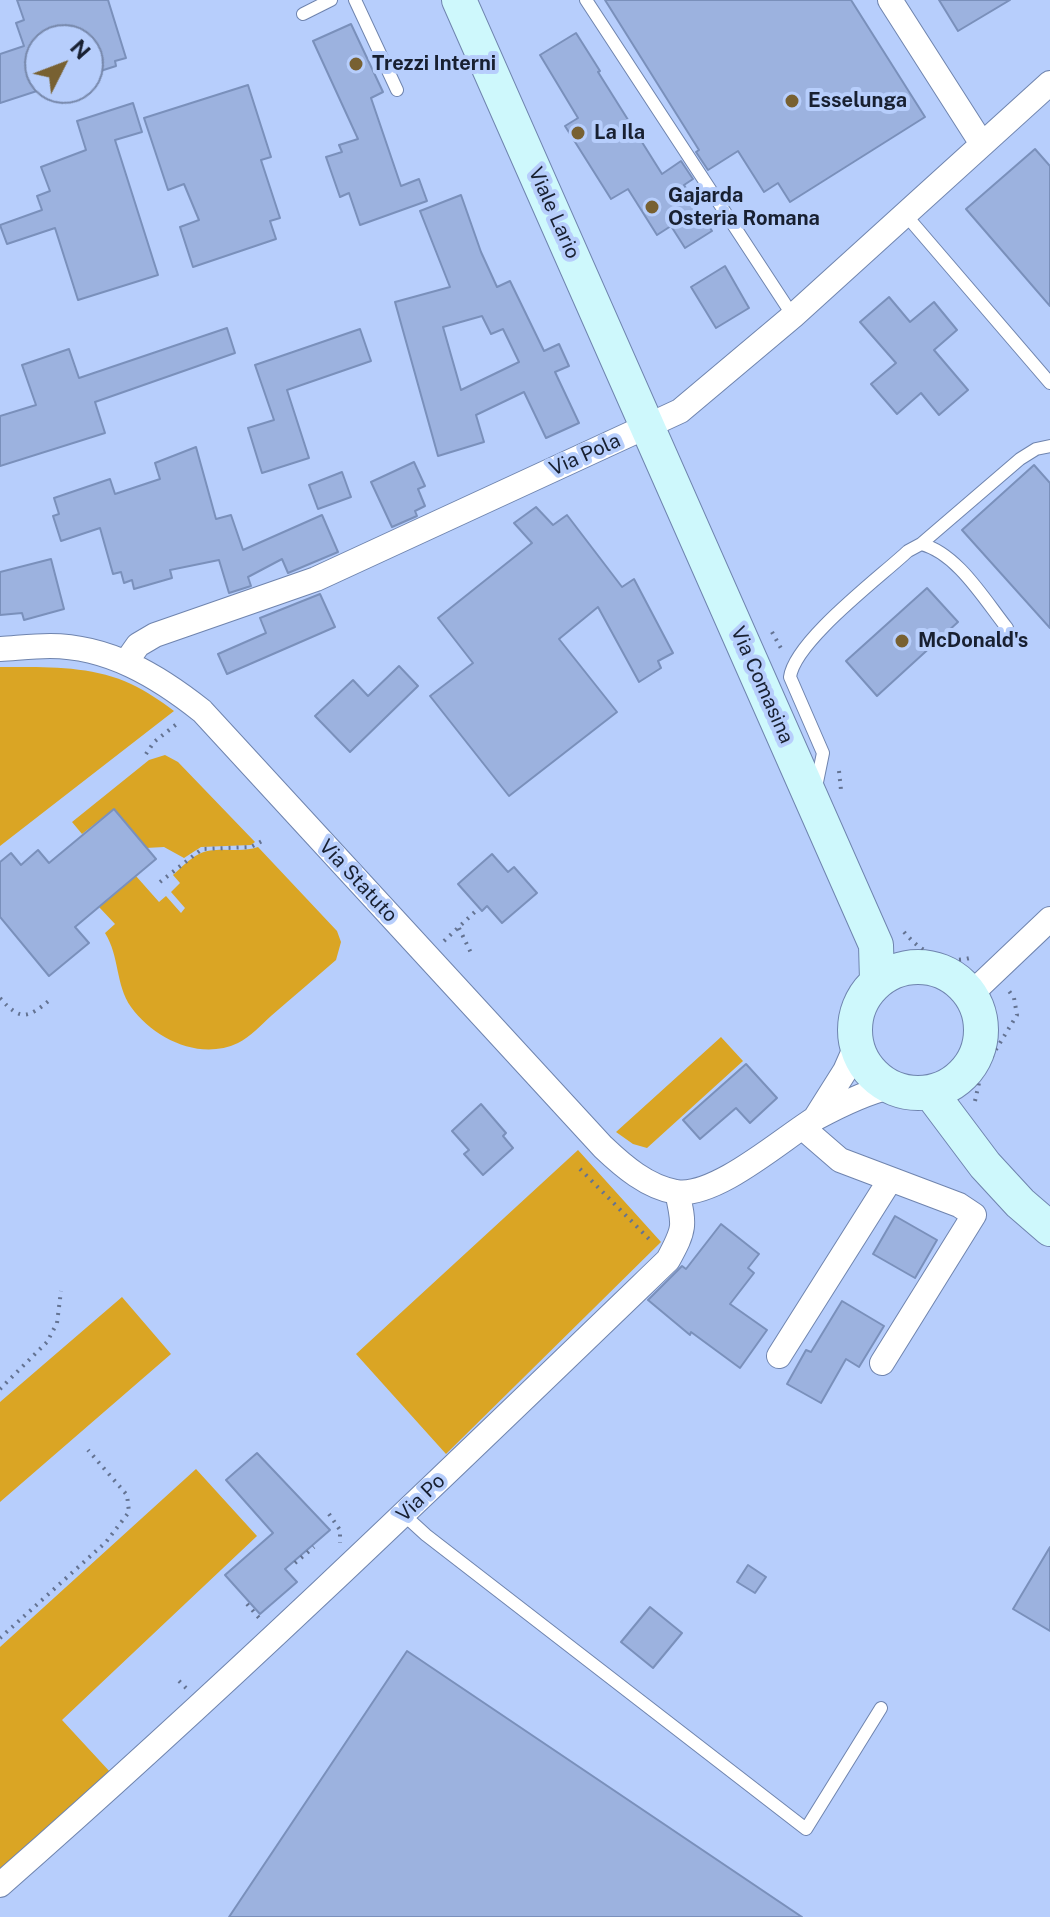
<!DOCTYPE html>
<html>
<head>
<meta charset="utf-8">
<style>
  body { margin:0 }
  #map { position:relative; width:1050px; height:1917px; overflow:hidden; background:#b7cefc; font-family:"Public Sans",sans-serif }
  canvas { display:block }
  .north { position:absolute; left:24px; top:24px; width:80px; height:80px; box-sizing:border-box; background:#b7cefc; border:2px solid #7788ab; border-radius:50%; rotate:48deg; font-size:22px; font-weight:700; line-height:32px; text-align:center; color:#182031 }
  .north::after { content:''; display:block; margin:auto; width:28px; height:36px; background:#786132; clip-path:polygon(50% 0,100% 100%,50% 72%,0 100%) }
</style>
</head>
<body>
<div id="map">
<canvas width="1050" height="1917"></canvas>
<div class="north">N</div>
</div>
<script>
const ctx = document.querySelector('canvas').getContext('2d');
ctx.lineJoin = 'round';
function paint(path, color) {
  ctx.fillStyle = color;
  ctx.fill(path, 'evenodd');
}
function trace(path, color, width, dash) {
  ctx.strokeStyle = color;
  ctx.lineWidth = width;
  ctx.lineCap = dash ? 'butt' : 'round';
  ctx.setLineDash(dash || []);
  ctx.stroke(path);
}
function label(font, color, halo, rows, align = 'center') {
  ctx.font = font + ' "Public Sans",sans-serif';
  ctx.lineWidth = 8;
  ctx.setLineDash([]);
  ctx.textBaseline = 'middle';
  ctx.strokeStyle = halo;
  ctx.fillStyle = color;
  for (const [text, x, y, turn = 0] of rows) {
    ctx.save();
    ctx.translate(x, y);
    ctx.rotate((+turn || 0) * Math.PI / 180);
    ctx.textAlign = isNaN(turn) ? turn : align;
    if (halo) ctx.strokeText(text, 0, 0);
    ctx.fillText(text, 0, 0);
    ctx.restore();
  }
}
const green = new Path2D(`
  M0,667C42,667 92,665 131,684C146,691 161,701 174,711L0,846Z
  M165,755L178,762L255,842L251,845L201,847L184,858L164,847L146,848L114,809L82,834L72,822L149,760Z
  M258,847L337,931L341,942L336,960C315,978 293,997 271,1016C261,1025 250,1037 238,1043C200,1061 154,1039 131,1007C115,984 120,957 105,933L115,924L99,907L136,876L159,902L166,896L181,913L185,908L171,892L180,883L173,875C181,868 189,859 199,854C217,845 239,854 258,847Z
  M721,1037L743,1061L647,1148L633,1144L616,1132Z
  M578,1150L661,1242L446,1454L356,1354Z
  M122,1297L171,1354L0,1502V1402Z
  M196,1469L257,1536L62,1720L111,1773L0,1870V1647Z`);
const building = new Path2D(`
  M17,0H108L126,58L115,61L116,66L88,75V40H40V90L0,103V54L24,46L16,23L24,20Z
  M605,0H851L925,117L790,202L778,183L764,192L738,151L708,170L696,152L699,150Z
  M939,0H1010L958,31Z
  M351,24L383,92L371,98L401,186L419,179L427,201L360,225L349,193L340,197L326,157L342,152L339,145L358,139L313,41Z
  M576,33L600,71L598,72L662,174L681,161L693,179L684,185L712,231L685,248L671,226L657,235L628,189L611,199L565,126L578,118L540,55Z
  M248,85L271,157L261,160L280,218L270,221L276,239L193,267L180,227L199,220L184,184L168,190L144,118Z
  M133,103L142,132L115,140L158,275L78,300L55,228L7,244L0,225L42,210L37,196L50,191L41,167L86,150L77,121Z
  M1035,149L1050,166V306L966,209Z
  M461,195L481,252L497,287L510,281L544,351L559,344L569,366L555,372L579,423L546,438L524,392L476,415L484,442L438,456L395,302L450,287L420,211ZM482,316L491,334L503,329L519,362L461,390L443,327Z
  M725,266L749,308L716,328L691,287Z
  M889,297L910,322L934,302L957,330L934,350L968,390L939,415L921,393L897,414L871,384L896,363L860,322Z
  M227,328L235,353L95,402L105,433L0,466V416L36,405L22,365L69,349L79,378Z
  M360,329L371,361L287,390L309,458L262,473L248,428L274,420L255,365Z
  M196,447L216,519L231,515L243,550L322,515L338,552L288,573L282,559L248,577L251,586L229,593L219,560L170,570L172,578L134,589L132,580L124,583L121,572L113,574L100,528L61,541L53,516L59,514L54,498L110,479L115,494L160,479L155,463Z
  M414,462L425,486L418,489L425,506L415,511L417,516L392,527L371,482Z
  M1034,465L1050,483V628L962,530Z
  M342,472L351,497L318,509L309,485Z
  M536,507L553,525L567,515L622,587L634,579L673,653L658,661L661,668L639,682L598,607L559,639L617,712L509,796L430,696L473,663L438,618L532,543L514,523Z
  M51,559L64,609L24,620L22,613L0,615V572Z
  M927,588L958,622L877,696L846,661Z
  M320,594L335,627L227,674L218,654L266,633L260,618Z
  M399,666L418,686L350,752L315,716L353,680L368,696Z
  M114,809L156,859L75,927L89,943L49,976L0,917V862L11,853L21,865L38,850L49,863Z
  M492,854L508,872L514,867L537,893L502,923L487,906L482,911L458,884Z
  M746,1064L777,1098L750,1123L736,1108L700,1139L683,1120Z
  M481,1104L506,1133L503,1136L513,1148L483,1175L464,1154L469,1150L452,1131Z
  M895,1216L937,1240L915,1278L873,1254Z
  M721,1224L759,1254L748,1268L754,1273L730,1304L767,1330L740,1368L691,1332L690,1335L648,1300L682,1266L686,1269Z
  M842,1301L884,1326L859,1367L846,1359L821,1403L787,1384L806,1350L811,1352Z
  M257,1453L330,1530L285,1569L297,1582L260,1614L225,1575L273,1533L226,1480Z
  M1050,1547V1631L1013,1609Z
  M748,1565L766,1577L755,1593L737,1582Z
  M650,1607L682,1633L653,1668L621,1642Z
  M407,1651L802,1917H229Z`);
const path = new Path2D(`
  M772,632L783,652
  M146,754L154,742L178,723
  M839,771L841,790
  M160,882L202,849L251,847L262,841
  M459,928L471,953
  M904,932C922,953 945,966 973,957
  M444,941L479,908
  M0,998C21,1022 28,1018 51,999
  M975,1101L981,1074L1017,1015L1014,998L1009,991
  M580,1169L653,1243
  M0,1389L47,1342L57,1323L61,1291
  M329,1514L340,1530V1543
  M295,1563L314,1547
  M247,1604L260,1619
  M0,1638L106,1542L129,1512L127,1495L88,1450
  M179,1681L186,1688`);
const service = new Path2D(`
  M355,0L397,90
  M586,0L793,316
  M303,14L331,0
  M904,213L1050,383
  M921,544L1020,459L1036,449L1050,446
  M816,787L823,753L790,677C795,641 879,578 908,551L921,544C957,553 984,599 1007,628
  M403,1514L426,1535L806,1829L881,1708`);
const minor = new Path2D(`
  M890,0L982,144
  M0,649C17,648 33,646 50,646C108,646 158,676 202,711L603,1147C623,1166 647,1187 676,1192C716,1198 783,1138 816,1118C840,1105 864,1093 890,1087
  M126,662L138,645L155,635L316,579L680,411L793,316L1050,83
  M971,994L1050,919
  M816,1117L845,1071L856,1046
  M803,1128L840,1160L959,1205L974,1215L882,1363
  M779,1356L890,1180
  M0,1885C229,1684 448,1472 668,1260C685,1229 685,1226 677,1192`);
const secondary = new Path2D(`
  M459,0L876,945L877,980
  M855 1030a63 63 0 1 1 126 0a63 63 0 1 1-126 0Z
  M931,1093L985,1165L1020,1203L1050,1229`);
const markers = [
  [356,64,8,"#786132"],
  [792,101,8,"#786132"],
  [578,133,8,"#786132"],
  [652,207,8,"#786132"],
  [902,641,8,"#786132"]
];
const poiNames = [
  ["Trezzi Interni",372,64],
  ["Esselunga",808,101],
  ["La Ila",594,133],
  ["Gajarda",668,196],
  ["Osteria Romana",668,219],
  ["McDonald's",918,641]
];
const streetNames = [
  ["Viale Lario",554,213,66],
  ["Via Pola",585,455,-24],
  ["Via Comasina",762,685,66],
  ["Via Statuto",358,881,47],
  ["Via Po",421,1498,-44]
];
paint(green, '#daa524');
paint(building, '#9cb2df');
trace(building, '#7a90bb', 2);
trace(service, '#6f84ae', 14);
trace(minor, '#6f84ae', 26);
trace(secondary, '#6f84ae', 36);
trace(path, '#647392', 4, [2, 6]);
trace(service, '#fff', 12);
trace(minor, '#fff', 24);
trace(secondary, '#cef8fc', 34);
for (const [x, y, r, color] of markers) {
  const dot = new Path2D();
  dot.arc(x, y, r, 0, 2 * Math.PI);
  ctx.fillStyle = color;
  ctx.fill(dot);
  trace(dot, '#b7cefc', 3);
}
label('bold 20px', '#182031', '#b7cefc', poiNames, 'left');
label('20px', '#182031', '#b7cefc', streetNames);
</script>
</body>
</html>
